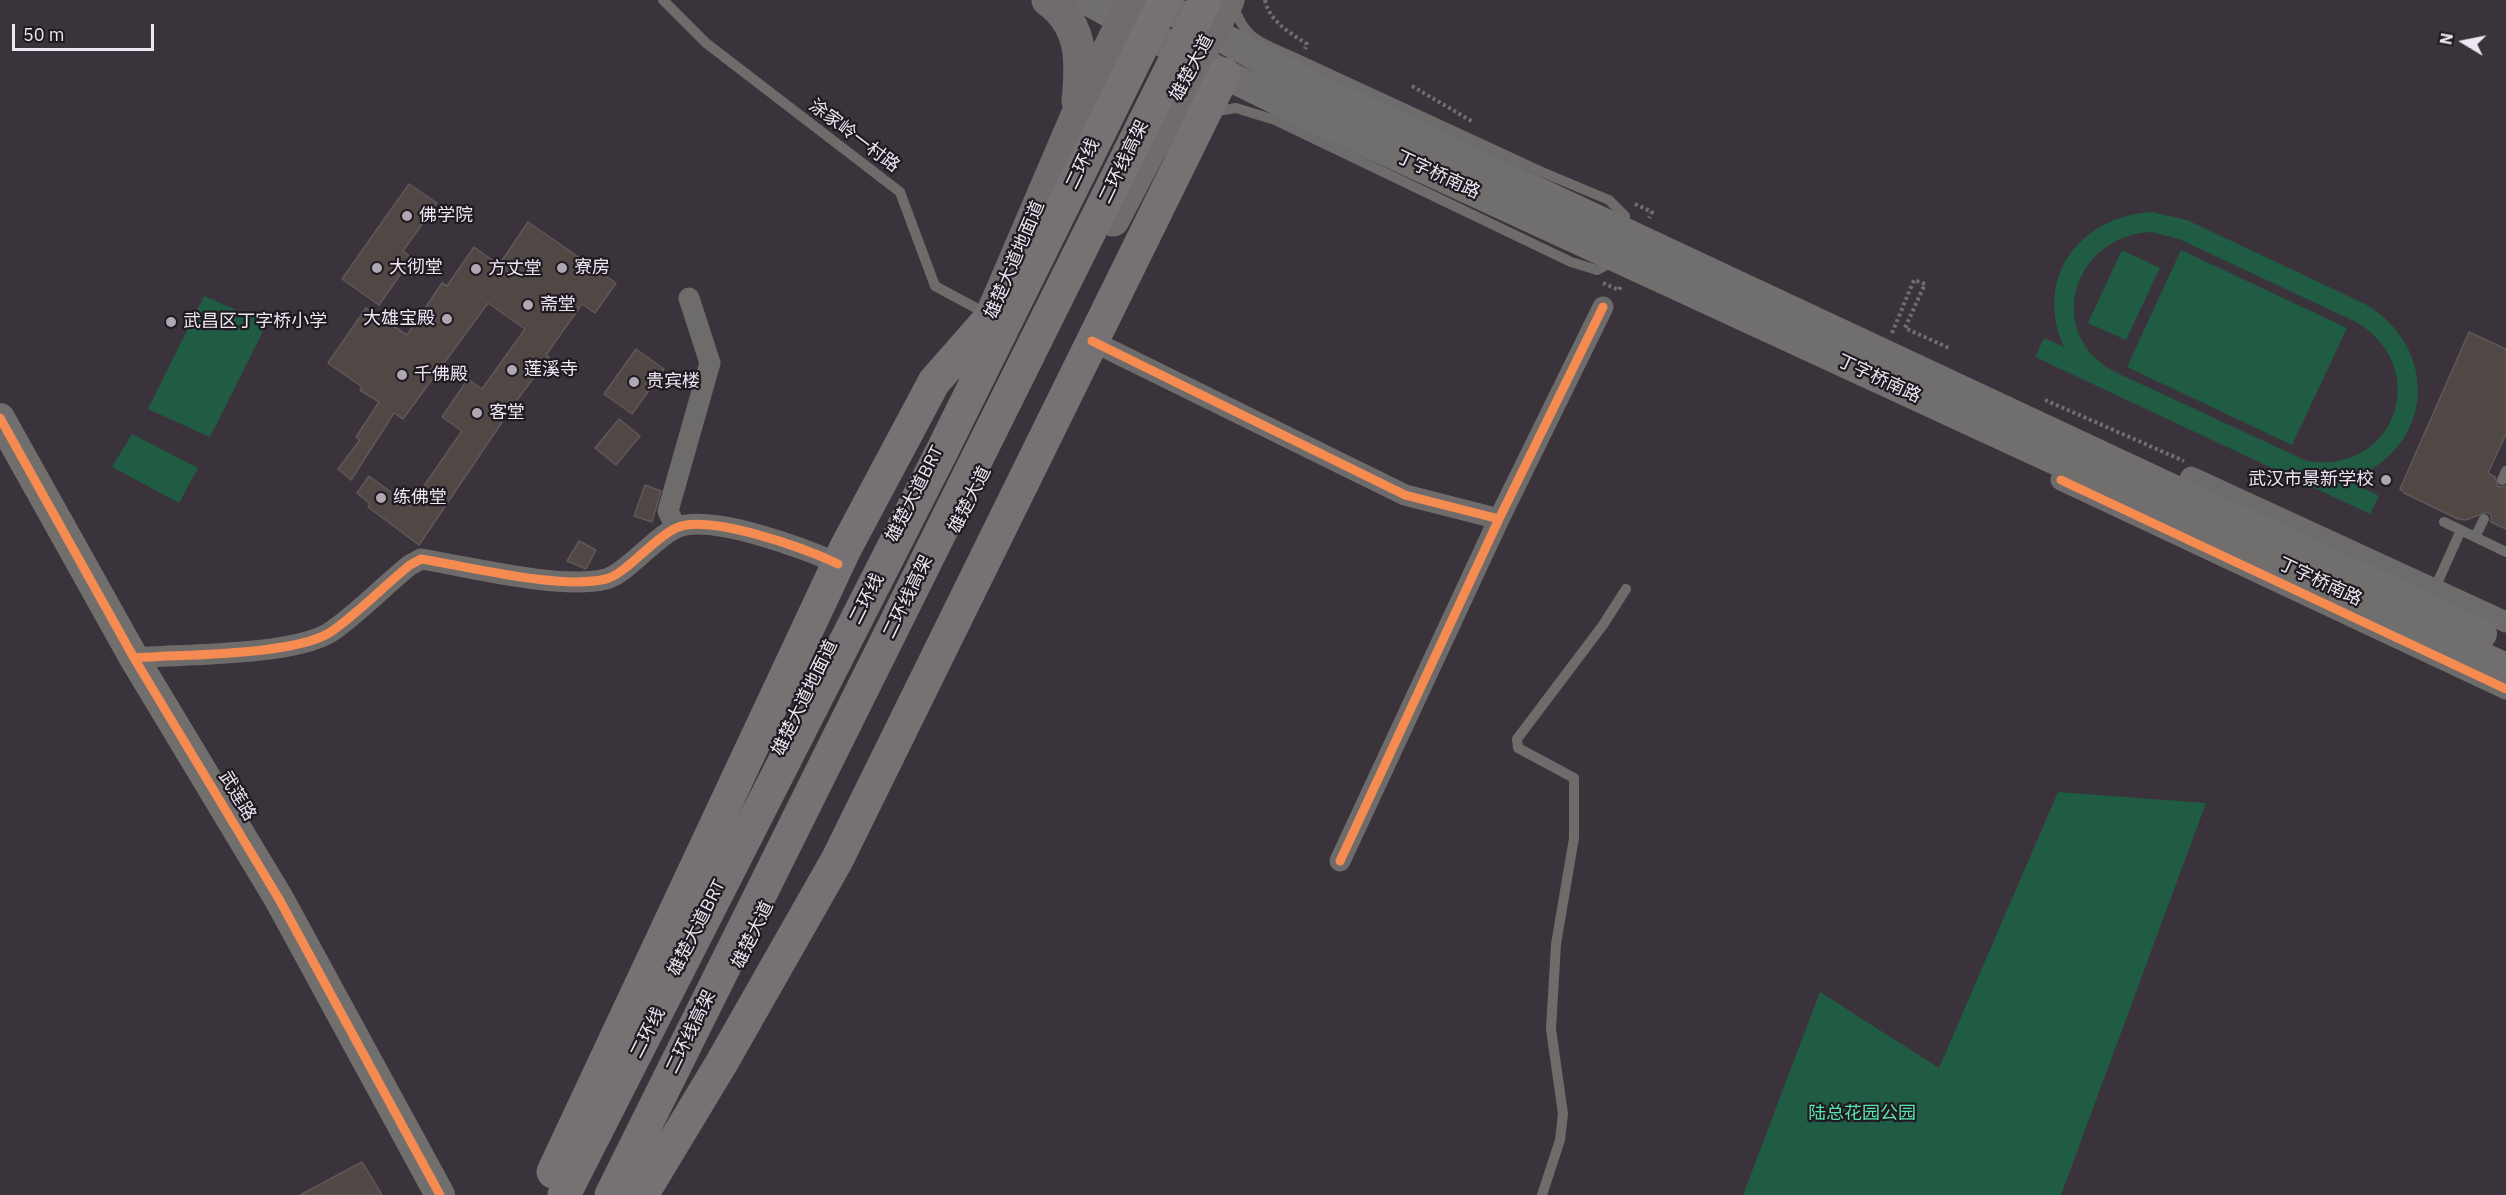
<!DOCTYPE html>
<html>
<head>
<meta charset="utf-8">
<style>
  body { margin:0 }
  #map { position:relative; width:2506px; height:1195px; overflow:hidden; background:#3a333c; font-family:"IBM Plex Sans",sans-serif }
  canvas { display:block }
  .north { position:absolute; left:2434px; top:12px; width:60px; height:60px; -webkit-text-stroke:4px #1f1921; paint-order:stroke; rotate:280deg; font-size:16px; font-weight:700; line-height:24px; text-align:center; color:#eee6f1 }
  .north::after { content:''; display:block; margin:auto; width:21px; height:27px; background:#eee6f1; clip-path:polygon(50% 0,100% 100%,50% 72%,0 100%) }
  .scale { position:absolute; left:12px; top:24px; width:142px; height:27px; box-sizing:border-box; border:3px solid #eee6f1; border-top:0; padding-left:8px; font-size:18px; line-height:21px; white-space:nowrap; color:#eee6f1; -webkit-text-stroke:4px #1f1921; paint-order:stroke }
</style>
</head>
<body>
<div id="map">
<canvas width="2506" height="1195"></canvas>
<div class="north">N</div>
<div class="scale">50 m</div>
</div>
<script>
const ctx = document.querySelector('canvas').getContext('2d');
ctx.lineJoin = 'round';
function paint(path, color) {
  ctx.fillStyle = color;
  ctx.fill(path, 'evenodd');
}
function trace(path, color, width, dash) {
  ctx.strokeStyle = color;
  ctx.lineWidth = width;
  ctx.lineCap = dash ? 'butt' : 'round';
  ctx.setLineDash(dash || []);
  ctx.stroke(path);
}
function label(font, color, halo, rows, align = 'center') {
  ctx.font = font + ' "IBM Plex Sans","Noto Sans SC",sans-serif';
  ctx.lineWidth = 4.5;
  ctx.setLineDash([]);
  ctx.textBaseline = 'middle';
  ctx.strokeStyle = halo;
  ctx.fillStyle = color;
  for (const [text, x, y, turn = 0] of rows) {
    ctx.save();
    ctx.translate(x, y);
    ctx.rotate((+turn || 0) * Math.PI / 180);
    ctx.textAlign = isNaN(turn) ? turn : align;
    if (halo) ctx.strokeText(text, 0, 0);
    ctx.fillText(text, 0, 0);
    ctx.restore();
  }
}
const green = new Path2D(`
  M2152,212L2187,220L2365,304C2442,349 2434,452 2347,480L2379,496L2370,514L2035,357L2044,338L2064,347C2033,278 2080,216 2152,212ZM2151,232L2179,239L2356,322C2433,367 2396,475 2307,461L2117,373C2043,336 2071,236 2151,232Z
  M2122,250L2160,268L2126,340L2088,323Z
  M2181,250L2347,328L2292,445L2127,367Z
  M204,296L267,323L210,437L148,409Z
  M132,434L198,468L179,503L112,467Z
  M2058,792L2206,803L2061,1195H1743L1820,992L1939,1068Z`);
const building = new Path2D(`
  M409,184L437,203L403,251L412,258L379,305L342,279Z
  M528,222L616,283L595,313L582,304L546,355L549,357L517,400L419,545L368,507L370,504L357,493L369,476L410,506L462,431L442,417L468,379L482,389L525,329L488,303L403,419L394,413L351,480L338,469L360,440L356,437L379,402L360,390L362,387L328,363L366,308L407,335L442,283L447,286L474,247L499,265Z
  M2469,332L2506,349V434L2488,473L2495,477L2498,487L2506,486V529L2491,522V515L2487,512L2466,520L2458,519L2404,493L2400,489Z
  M636,349L664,369L632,414L604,394Z
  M619,419L640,436L616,465L595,448Z
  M645,485L661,491L652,522L634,516Z
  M579,541L596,550L586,569L567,561Z
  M362,1162L382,1195H300Z`);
const path = new Path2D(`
  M1265,0C1269,21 1290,33 1307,44L1305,49
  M1412,86L1473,122
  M1635,204L1652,212L1649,218
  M1603,283L1619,290L1621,286
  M1892,333L1914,280L1925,284L1905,328L1951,349
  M2045,400L2184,461`);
const lane = new Path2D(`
  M663,0L706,43L900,192L935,286L989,315
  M1234,6C1244,39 1261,43 1291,56
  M1276,58L1291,56L1542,172L1609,200L1625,216V230
  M1211,112L1236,108L1275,120L1571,262L1597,270L1614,261
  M2502,480L2506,471
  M2444,522L2506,552
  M2475,537L2484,519
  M2435,588L2461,530
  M1542,1195L1560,1140L1563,1114L1551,1029L1556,944L1574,838V778L1518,748L1517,739L1603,625L1626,589`);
const street = new Path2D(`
  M1092,341L1405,495L1499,519
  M2061,480L2506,689
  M2178,505L2191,477L2506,622
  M676,528L668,511L710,363L689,298
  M134,658C182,654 290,656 329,633C353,618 386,584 410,565L421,559C471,567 560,590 606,579C626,574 655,537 676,528C708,513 805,548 838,564
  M1340,861L1499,519L1603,307`);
const secondary = new Path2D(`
  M1087,0L1196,60L1308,115L2506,668
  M1152,0L1320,90L2482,634
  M0,418L134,658L279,899L440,1195`);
const primary = new Path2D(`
  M1048,0C1083,25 1082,61 1078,101
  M1113,220L1228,0
  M983,335L1076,118L1133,0`);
const highway = new Path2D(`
  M553,1172L845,549L934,382L991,317
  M564,1195L942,451L1165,0
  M611,1195L1205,0
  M642,1195L721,1064L837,860L1224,74`);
const cycleway = new Path2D(`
  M1092,341L1405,495L1499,519
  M0,418L134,658L279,899L440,1195
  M2061,480L2506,689
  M134,658C182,654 290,656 329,633C353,618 386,584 410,565L421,559C471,567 560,590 606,579C626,574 655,537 676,528C708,513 805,548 838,564
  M1340,861L1499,519L1603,307`);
const markers = [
  [407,216,6,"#afa7b2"],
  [377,268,6,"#afa7b2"],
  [562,268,6,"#afa7b2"],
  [476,269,6,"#afa7b2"],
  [528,305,6,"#afa7b2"],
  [447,319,6,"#afa7b2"],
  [171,322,6,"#afa7b2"],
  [512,370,6,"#afa7b2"],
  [402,375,6,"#afa7b2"],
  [634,382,6,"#afa7b2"],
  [477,413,6,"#afa7b2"],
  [2386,480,6,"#afa7b2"],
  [381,498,6,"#afa7b2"]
];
const streetNames = [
  ["雄楚大道",1192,68,-62],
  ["涂家岭一村路",854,136,37],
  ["二环线高架",1124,162,-64],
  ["二环线",1083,164,-64],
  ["丁字桥南路",1438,175,25],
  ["雄楚大道地面道",1015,260,-67],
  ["丁字桥南路",1879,379,25],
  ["雄楚大道BRT",915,494,-63],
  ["雄楚大道",970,500,-63],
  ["丁字桥南路",2320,582,25],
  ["二环线高架",908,597,-64],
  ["二环线",867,599,-63],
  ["雄楚大道地面道",805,698,-64],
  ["武莲路",237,796,59],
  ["雄楚大道BRT",697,928,-63],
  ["雄楚大道",753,935,-64],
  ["二环线高架",691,1032,-64],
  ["二环线",648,1033,-63]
];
const poiNames = [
  ["佛学院",419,216],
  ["大彻堂",389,268],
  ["寮房",574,268],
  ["方丈堂",488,269],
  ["斋堂",540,305],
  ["大雄宝殿",435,319,"right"],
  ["武昌区丁字桥小学",183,322],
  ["莲溪寺",524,370],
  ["千佛殿",414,375],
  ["贵宾楼",646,382],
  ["客堂",489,413],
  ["武汉市景新学校",2374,480,"right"],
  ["练佛堂",393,498]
];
const parkNames = [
  ["陆总花园公园",1862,1114]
];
paint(green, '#205b43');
paint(building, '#514845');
trace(building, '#5f5859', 1.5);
trace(path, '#716e6f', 4, [3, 3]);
trace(lane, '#6e6b6b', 10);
trace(street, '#6e6b6b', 21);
trace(secondary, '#716e6e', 30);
trace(primary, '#706b6d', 33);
trace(highway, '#767273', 33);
trace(cycleway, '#f68b52', 9);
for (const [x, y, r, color] of markers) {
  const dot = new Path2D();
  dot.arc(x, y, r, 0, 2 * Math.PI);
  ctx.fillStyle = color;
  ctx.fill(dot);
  trace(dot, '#1f1921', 2);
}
label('18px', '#eee6f1', '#1f1921', streetNames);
label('18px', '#eee6f1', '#1f1921', poiNames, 'left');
label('18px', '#57e5a9', '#1f1921', parkNames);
</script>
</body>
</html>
